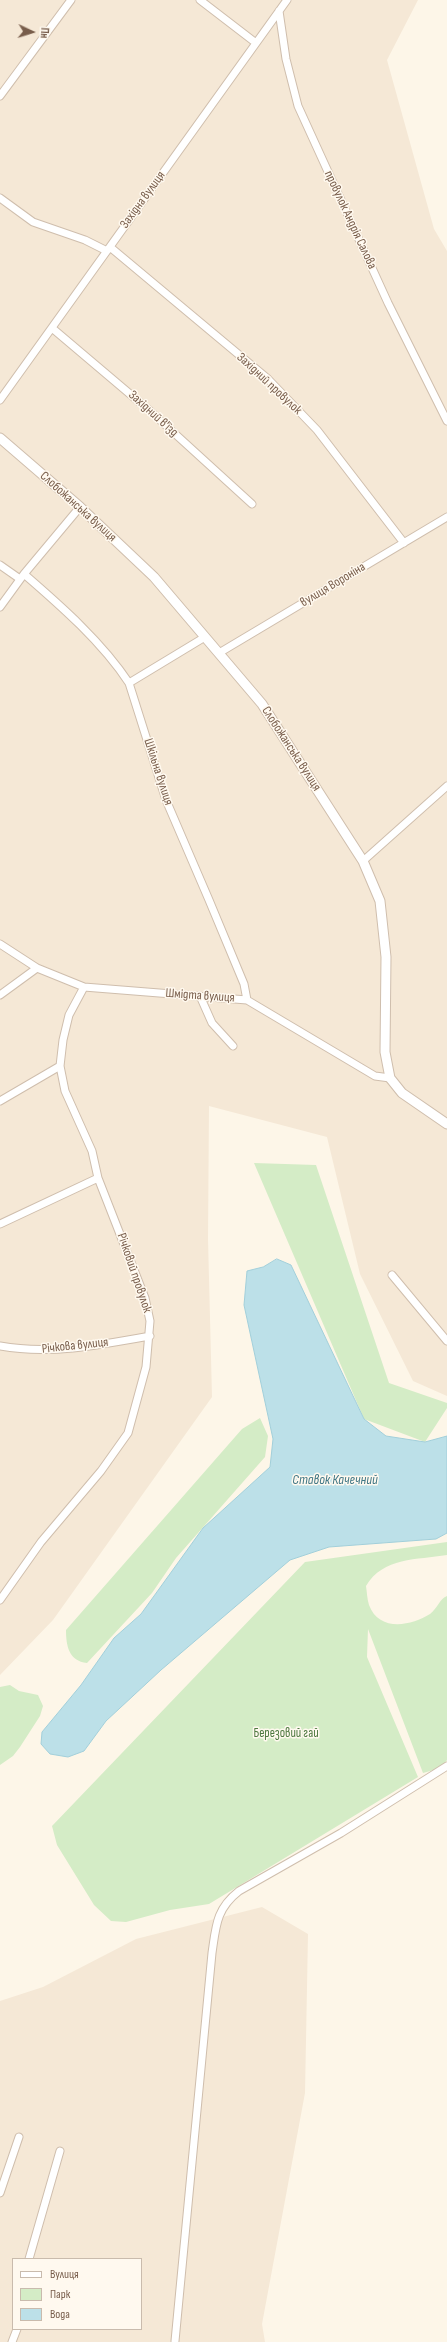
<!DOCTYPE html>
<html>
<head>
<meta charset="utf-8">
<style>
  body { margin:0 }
  #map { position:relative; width:447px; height:2342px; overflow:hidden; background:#fdf6e8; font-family:"Sofia Sans Condensed",sans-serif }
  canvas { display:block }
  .legend { position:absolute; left:12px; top:2258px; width:130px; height:72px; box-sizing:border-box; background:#fff9ef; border:1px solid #c9bbad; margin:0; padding:5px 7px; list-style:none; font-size:12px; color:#785d4b }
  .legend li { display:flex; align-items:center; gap:8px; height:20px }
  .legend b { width:20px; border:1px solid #c9bbad }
  .north { position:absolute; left:12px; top:12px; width:40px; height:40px; -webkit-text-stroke:3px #fff9ef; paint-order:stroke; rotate:94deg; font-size:11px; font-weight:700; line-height:16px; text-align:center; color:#785d4b }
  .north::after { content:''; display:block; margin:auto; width:14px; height:18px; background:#785d4b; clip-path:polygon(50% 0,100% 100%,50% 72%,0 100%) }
</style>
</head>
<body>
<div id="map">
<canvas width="447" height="2342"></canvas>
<ul class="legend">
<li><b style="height:5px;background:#fff"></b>Вулиця</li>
<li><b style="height:11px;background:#d4ecc6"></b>Парк</li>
<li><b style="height:11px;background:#bce0e8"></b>Вода</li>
</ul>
<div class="north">Пн</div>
</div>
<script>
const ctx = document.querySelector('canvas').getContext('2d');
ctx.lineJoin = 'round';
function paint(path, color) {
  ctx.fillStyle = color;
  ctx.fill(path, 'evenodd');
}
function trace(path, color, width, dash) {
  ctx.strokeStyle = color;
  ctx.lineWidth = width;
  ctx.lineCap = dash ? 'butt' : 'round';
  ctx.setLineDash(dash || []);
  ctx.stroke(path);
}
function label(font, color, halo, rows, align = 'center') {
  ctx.font = font + ' "Sofia Sans Condensed",sans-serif';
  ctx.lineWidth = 3;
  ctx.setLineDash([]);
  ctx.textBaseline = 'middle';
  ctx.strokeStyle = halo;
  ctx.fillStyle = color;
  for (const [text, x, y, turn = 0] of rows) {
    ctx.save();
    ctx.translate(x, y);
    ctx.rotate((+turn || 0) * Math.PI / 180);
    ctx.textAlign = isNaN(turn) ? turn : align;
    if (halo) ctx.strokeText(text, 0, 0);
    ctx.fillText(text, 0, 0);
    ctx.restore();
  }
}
const residential = new Path2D(`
  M0,0H418L387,60L434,229L447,251V1396L413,1381L360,1274L327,1137L209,1106L208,1239L212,1397L53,1620L0,1675Z
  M262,1907L308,1934L305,2093L262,2324L265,2342H0V2001L43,1987L136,1939ZM13,2259H141V2329H13Z`);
const green = new Path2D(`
  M254,1163L316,1165L389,1383L447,1403V1408L425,1442L364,1419Z
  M260,1418L268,1436L265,1457L176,1558L152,1593L87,1663C69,1661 66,1646 66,1630L242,1429Z
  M447,1542V1555C417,1560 383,1557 366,1586C367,1592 367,1599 369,1605C379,1632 411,1626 430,1614C437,1609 440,1598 447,1596V1760L441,1768L423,1773L368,1629L367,1657L418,1777L209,1904L170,1910L126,1922L111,1921L94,1905L57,1845L52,1826L305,1562Z
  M10,1685L19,1691L38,1695L43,1706L40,1716L20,1747L13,1756L0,1765V1687Z`);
const water = new Path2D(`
  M277,1259L291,1265L364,1419L386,1436L425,1442L447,1436V1533L436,1539L329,1547L290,1560L161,1670L106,1721L84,1751L68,1757L50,1754L41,1744L42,1732L81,1685L114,1638L141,1614L203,1528L270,1467L273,1439L244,1305L247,1271L263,1267Z`);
const minor = new Path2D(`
  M200,0L256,43
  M279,11L286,59L298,106L388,303L447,421
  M0,96L71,0
  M0,198L33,222L85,240L107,251
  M110,247L268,379L317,430L404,543
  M52,328L150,411L252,504
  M0,400L287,0
  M0,565L20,579
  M24,574C61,606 102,642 129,683L166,800L209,900L244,984L247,1000
  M0,607L24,574L80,507
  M219,653L447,517
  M129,683L205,637
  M363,861L447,786
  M0,944L37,968L84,987L247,1000L375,1076L390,1078
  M0,995L37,968
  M200,996L212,1023L233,1046
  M0,1101L60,1066
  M0,1224L98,1178
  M392,1275L447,1341
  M0,1346C49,1355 101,1345 150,1336
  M0,1600L41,1542L101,1471L128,1433L146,1367L150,1321L145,1298L98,1178L92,1151L65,1091L60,1066L63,1040L69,1015L84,987
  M0,2193L19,2137
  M29,2259L60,2151
  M175,2341L212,1953C216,1926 216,1909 239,1891L341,1833L447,1766
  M12,2342L17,2329`);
const tertiary = new Path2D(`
  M0,438L80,507L154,577L262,704L363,861L380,901L386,957L385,1052L390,1078L402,1093L447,1124`);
const streetNames = [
  ["Західна вулиця",143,200,-54],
  ["провулок Андрія Салова",350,220,65],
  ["Західний провулок",269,384,43],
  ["Західний в'їзд",153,414,42],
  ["Слобожанська вулиця",78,507,42],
  ["вулиця Вороніна",333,585,-31],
  ["Слобожанська вулиця",291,749,57],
  ["Шкільна вулиця",158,772,72],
  ["Шмідта вулиця",200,996,4],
  ["Річковий провулок",134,1273,71],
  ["Річкова вулиця",75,1346,-6]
];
const parkNames = [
  ["Березовий гай",286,1734]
];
const waterNames = [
  ["Ставок Качечний",335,1480]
];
paint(residential, '#f5e8d6');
paint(green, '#d4ecc6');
paint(water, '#bce0e8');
trace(water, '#a2cfda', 1);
trace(minor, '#cfbead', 9);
trace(tertiary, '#cfbead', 11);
trace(minor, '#fff', 7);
trace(tertiary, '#fff', 9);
label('13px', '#785d4b', '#fff9ef', streetNames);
label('13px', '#4e7940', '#fff9ef', parkNames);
label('italic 14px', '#417785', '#fff9ef', waterNames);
</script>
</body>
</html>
